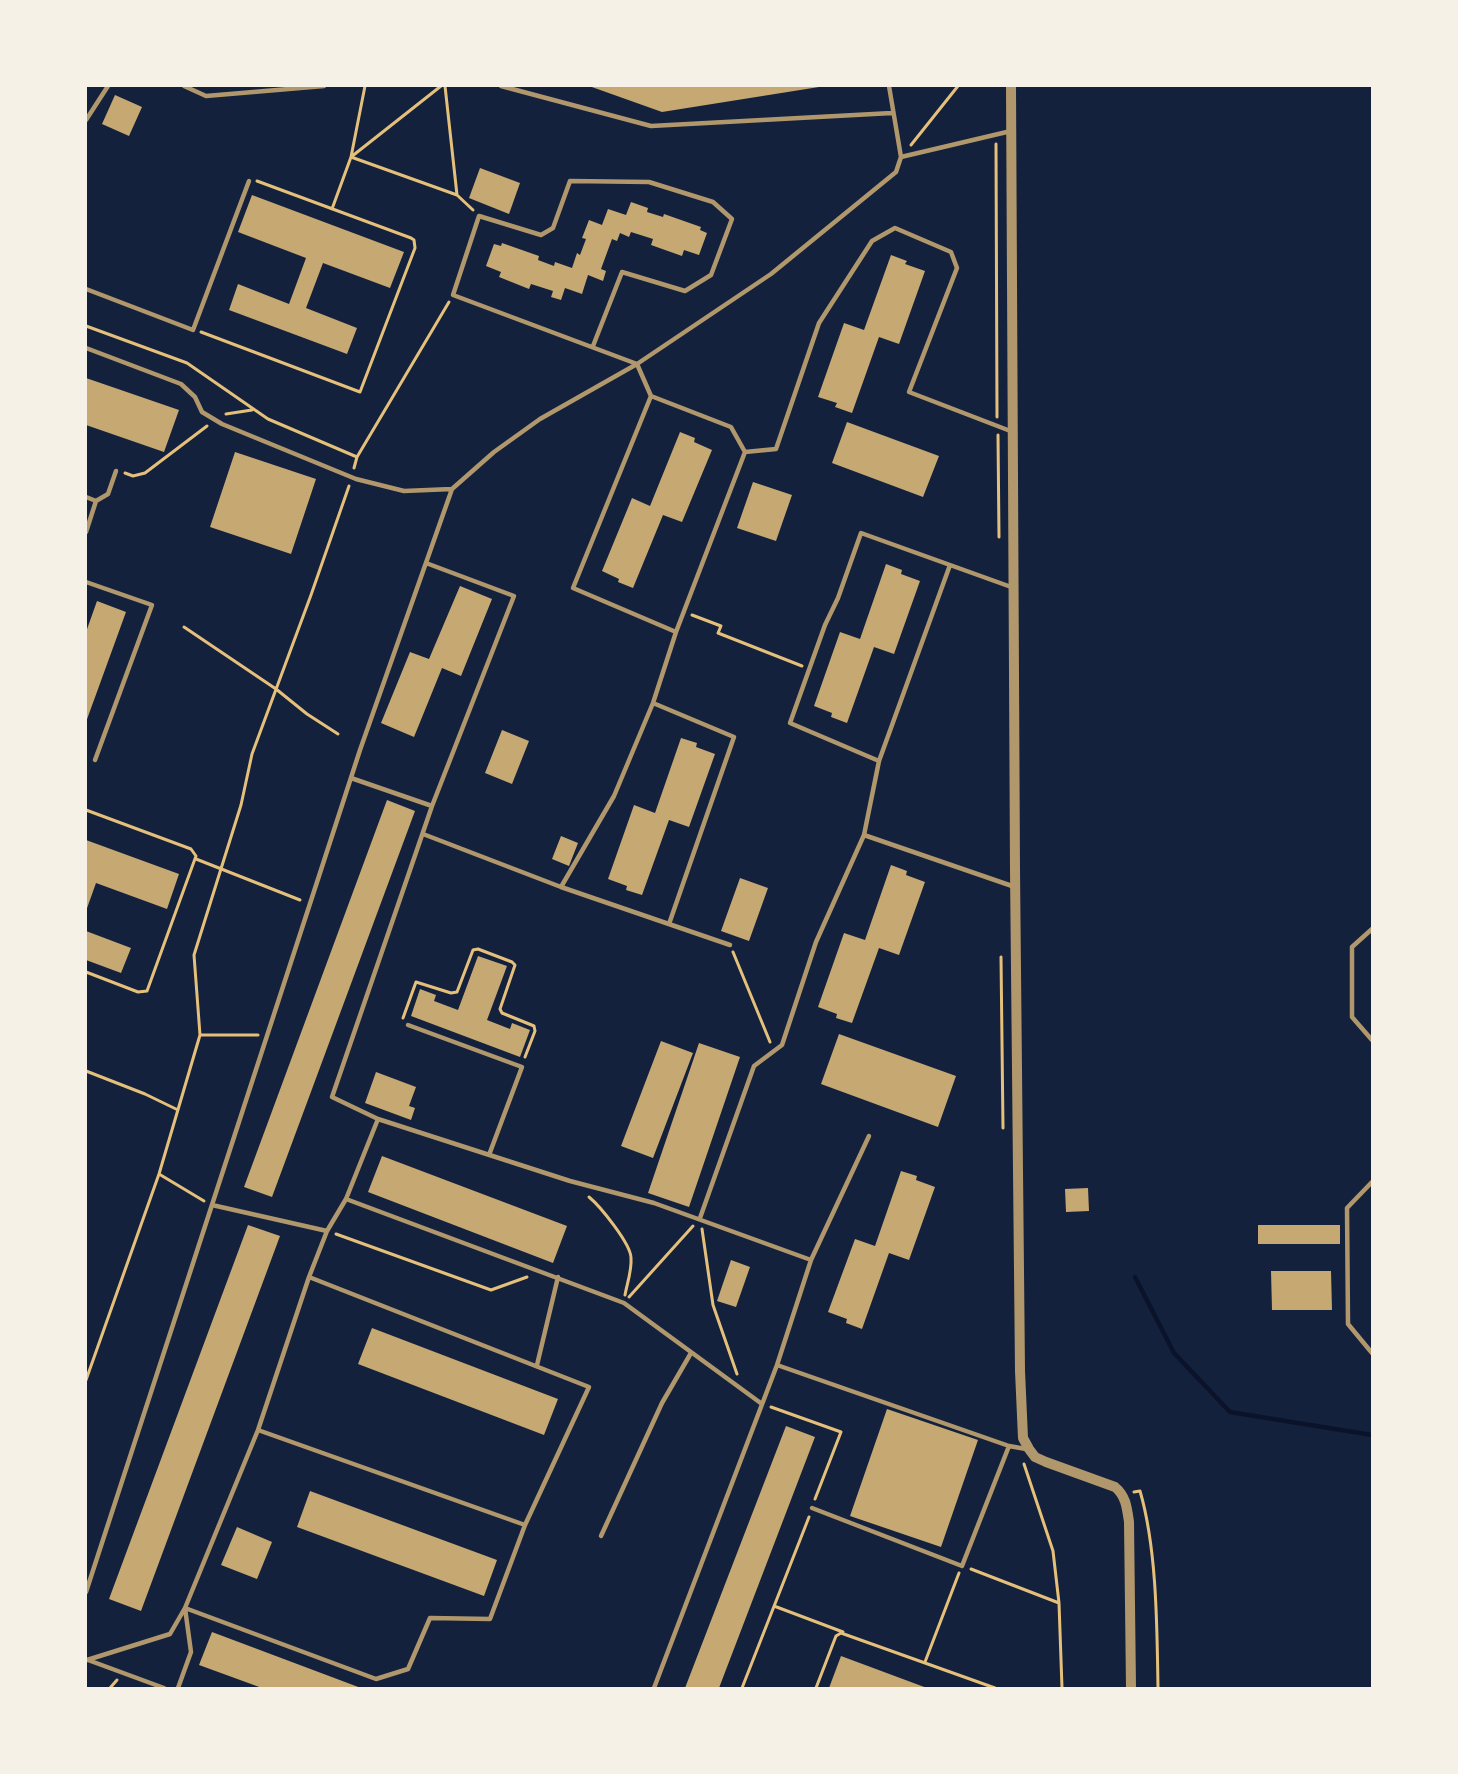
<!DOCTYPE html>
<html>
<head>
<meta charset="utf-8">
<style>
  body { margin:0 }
  #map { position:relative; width:1458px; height:1774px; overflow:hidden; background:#14213d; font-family:Lora,serif }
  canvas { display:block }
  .frame { position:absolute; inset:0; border:87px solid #f6f1e7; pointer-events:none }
</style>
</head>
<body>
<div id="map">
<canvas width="1458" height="1774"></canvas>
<div class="frame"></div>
</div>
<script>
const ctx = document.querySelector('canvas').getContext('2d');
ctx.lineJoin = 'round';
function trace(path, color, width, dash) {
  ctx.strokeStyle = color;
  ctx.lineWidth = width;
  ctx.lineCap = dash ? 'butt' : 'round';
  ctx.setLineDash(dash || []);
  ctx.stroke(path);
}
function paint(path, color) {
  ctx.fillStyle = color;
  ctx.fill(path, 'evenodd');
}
const stream = new Path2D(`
  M1135,1277L1174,1353L1230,1412L1372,1435`);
const building = new Path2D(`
  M589,86H819V87L662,112Z
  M115,95L142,107L129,136L102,124Z
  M480,168L520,183L509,214L469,198Z
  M252,195L404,252L390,288L323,263L306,308L357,328L347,354L229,310L238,284L289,304L306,258L238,232Z
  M631,202L648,208L647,212L663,217L664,214L701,227L700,230L707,233L699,255L684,250L682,256L651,245L653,239L631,232L629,237L620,233L617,241L612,239L601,269L606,271L603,281L588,275L582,294L565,288L561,300L551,297L553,291L531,284L529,289L499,277L501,272L486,266L494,244L501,246L502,243L539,256L538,260L554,266L555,262L572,268L577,253L580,255L586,239L582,238L589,220L602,225L608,209L626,215Z
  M891,255L907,261L905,264L925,271L899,344L879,337L852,413L835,407L837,403L818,397L844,323L864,330Z
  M86,378L179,410L164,452L86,425Z
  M847,422L939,456L923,497L832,463Z
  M680,432L695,438L694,442L712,450L682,522L663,515L633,588L618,582L619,579L602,571L632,498L650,506Z
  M235,452L316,479L291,554L210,527Z
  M753,482L792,495L776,541L737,528Z
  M886,564L902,570L901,574L920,581L894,654L874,647L847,723L831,717L832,713L814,706L840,632L860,639Z
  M460,586L492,599L461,676L442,668L414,737L381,723L410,652L429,659Z
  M97,601L126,612L86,722V632Z
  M502,730L529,741L512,784L485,773Z
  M681,738L697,743L696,747L715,754L689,827L669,820L642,895L626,890L627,886L608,879L634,805L655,813Z
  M387,800L415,811L272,1197L244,1187Z
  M561,836L578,843L569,866L552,859Z
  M86,840L179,874L167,909L96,883L86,911Z
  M891,865L907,871L906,875L925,882L899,955L879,948L852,1023L836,1018L837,1014L818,1007L844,933L865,940Z
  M740,878L768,888L749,941L721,931Z
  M86,931L131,948L121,973L86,960Z
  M478,956L507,966L487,1020L510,1029L512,1023L530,1030L520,1057L411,1016L420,989L436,995L434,1001L458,1010Z
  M839,1034L956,1076L938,1127L821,1084Z
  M661,1041L693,1053L653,1158L621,1146Z
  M699,1043L740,1057L689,1207L648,1193Z
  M376,1072L416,1087L409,1106L415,1108L411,1120L365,1103Z
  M382,1156L567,1226L553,1263L368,1192Z
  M901,1171L917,1176L916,1180L935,1187L909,1260L889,1253L862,1329L846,1323L847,1319L828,1312L855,1239L875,1246Z
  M1088,1188L1089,1211L1066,1212L1065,1189Z
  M248,1225L280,1236L141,1611L109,1599Z
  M1258,1225H1340V1244H1258Z
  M731,1260L750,1267L736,1307L717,1301Z
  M1271,1271H1331L1332,1310H1272Z
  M372,1328L558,1399L544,1435L358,1364Z
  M887,1409L978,1440L941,1547L850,1516Z
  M786,1426L815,1437L719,1688H685Z
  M310,1491L497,1560L484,1596L297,1527Z
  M237,1527L272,1542L257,1579L221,1565Z
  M212,1632L361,1688H262L199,1665Z
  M841,1656L927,1688H829Z`);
const path = new Path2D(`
  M365,86L351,157L457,195L473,210
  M445,86L457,195
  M996,144L997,417
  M911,145L958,86
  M332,209L351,157L441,86
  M86,326L187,363L268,419L357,457
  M201,332L360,392L415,248L414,240L411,238L257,181
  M226,414L252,410
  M998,435L999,537
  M354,468L357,457L449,302
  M125,473L133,476L145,473L207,426
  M692,615L721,626L718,633L802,666
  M184,627L276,689L307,714L338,734
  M86,810L191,849L196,856L147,991L138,992L86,972
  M196,859L300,900
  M733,952L770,1042
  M1001,957L1003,1128
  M403,1018L416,982L451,993L457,992L473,950L478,949L512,962L515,965L500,1009L502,1013L534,1026L535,1031L525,1057
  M200,1035H258
  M86,1071L145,1094L178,1110
  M159,1174L204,1201
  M589,1197C600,1206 631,1244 631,1258C632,1270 627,1284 625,1295
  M702,1229L713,1305L737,1374
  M336,1234L491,1290L527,1277
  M629,1297L693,1226
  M86,1380L159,1174L200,1035L194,955L241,805L252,754L311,595L349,486
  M771,1407L841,1432L815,1499
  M1024,1464L1053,1551L1059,1603L1062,1688
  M1134,1492L1140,1491C1157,1549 1157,1628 1158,1688
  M971,1569L1059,1603
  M774,1606L843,1632
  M925,1662L959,1573
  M110,1688L117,1680
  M742,1688L809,1517
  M816,1688L836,1636L841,1633L995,1688`);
const service = new Path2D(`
  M184,86L206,96L324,86
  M501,86L651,126L892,113
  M889,86L901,157
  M86,120L108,86
  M86,289L193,330L249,181
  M593,346L622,272L685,291L711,275L732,219L713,202L649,182L570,181L553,228L541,235L479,216L453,295L637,364L651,396L731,427L745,452L776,449L819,323L872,241L895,228L951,252L957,268L909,392L1013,432
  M86,348L181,384L195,397L202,412L222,424L356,479L404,491L452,489
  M651,396L573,588L676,632L745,452
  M86,497L96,501L86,532
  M96,501L108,494L116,471
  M426,563L514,596L432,806L332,1097L378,1119L570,1181L654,1203L811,1260
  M950,565L879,761L864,835L1015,887
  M86,582L152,605L95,760
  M653,703L734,737L669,924
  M879,761L790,723L825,625L838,598L861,533L1014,588
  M351,778L432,806
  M423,834L561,887L730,945
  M561,887L614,796L653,703L676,632
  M1372,929L1352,947V1017L1372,1040
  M408,1025L522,1067L489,1155
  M1372,1182L1347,1208L1348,1324L1372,1353
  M346,1199L624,1303L762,1404
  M212,1205L327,1231
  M700,1218L754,1066L782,1045L816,942L864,835
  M309,1277L327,1231L346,1199L378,1119
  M537,1365L558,1277
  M777,1365L1009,1446L1026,1449
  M258,1430L525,1525
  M812,1508L962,1566L1009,1446
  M601,1536L662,1403L691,1353
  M86,1592L360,750L452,489L494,452L540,419L637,364L771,274L896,172L901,157L1011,131
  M87,1660L170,1634L185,1608L376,1679L408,1669L430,1618L490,1619L525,1525L589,1387L309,1277L258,1430L185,1608L191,1652L178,1688
  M88,1660L164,1688
  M654,1688L777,1365L811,1260L869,1136`);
const tertiary = new Path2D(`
  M1011,86L1015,870L1020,1371L1023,1438L1029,1449L1035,1457L1046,1462L1115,1487C1126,1496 1127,1508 1129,1522L1131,1688`);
trace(stream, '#0b132b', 4.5);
paint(building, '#c6a872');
trace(path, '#e5c07b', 3);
trace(service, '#b1986c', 4.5);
trace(tertiary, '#b1986c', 10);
</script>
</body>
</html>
